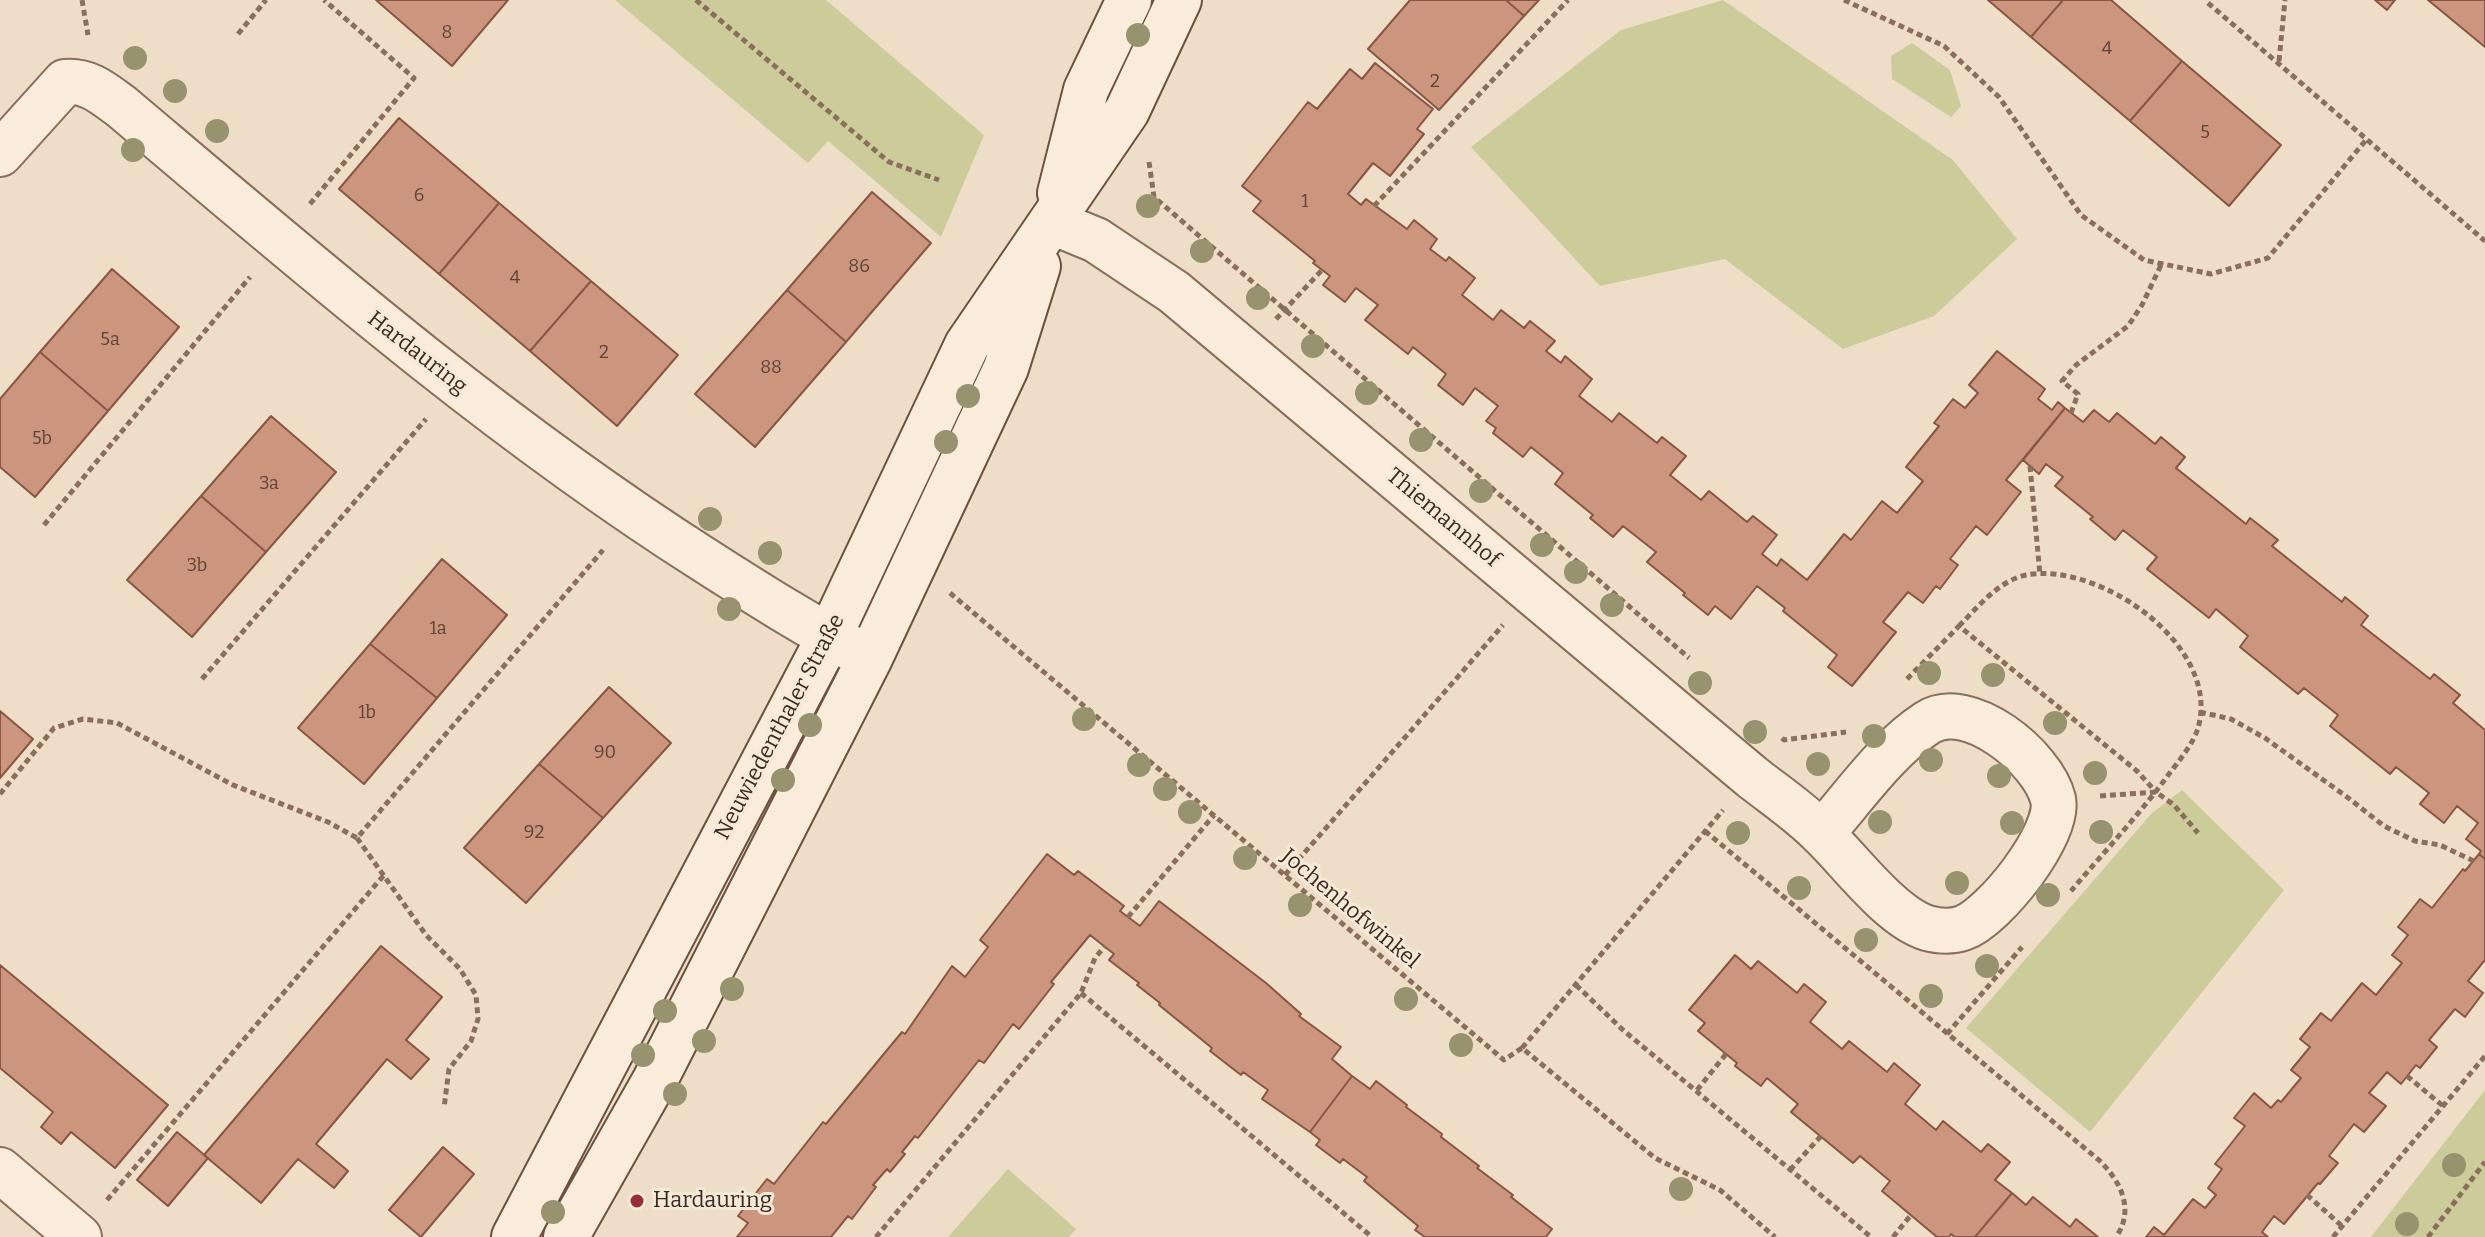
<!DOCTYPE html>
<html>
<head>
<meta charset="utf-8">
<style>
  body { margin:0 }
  canvas { display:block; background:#eedec7 }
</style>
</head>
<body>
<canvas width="2485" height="1237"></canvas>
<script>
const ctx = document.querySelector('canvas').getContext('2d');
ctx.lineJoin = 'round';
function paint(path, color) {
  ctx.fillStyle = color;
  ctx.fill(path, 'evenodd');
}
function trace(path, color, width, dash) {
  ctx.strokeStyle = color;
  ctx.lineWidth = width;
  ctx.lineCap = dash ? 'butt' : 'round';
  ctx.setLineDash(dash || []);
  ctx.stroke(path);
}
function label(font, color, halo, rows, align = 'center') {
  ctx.font = font + ' Bitter,serif';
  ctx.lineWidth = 6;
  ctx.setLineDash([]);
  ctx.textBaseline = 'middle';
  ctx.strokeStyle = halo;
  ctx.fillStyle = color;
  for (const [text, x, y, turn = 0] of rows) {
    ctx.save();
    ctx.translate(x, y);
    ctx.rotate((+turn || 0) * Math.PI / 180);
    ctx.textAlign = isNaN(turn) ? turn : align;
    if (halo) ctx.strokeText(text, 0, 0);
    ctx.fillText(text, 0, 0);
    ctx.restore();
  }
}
const green = new Path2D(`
  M615,0H826L984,135L941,237L828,141L808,163Z
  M1723,0L1953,160L2017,239L1934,316L1843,349L1725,259L1600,286L1471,147L1621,30Z
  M1912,43L1950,70L1961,106L1951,117L1892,79L1891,56Z
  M2182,790L2284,890L2090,1132L1966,1028L2151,814Z
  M2485,1090V1237H2371Z
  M1008,1169L1076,1229L1069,1237H948Z`);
const building = new Path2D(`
  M376,0H508L452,66Z
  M1410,0H1506L1524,16L1439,110L1368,49Z
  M1506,0H1539L1524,16Z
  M1988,0H2063L2031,37Z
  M2063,0H2111L2182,61L2130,121L2031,37Z
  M2375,0H2395L2387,10Z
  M2428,0H2485V47Z
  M2182,61L2281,145L2229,206L2130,121Z
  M1375,63L1433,109L1417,129L1424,134L1390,176L1373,163L1348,194L1361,205L1366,199L1407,229L1414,220L1437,239L1430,249L1446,261L1449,257L1475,278L1462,295L1493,320L1501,310L1524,328L1530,321L1555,341L1546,351L1561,363L1565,356L1592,379L1579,396L1612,422L1619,413L1657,443L1662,437L1686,456L1670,475L1701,500L1709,491L1747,522L1753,516L1777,535L1762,554L1777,566L1781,559L1807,580L1844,534L1851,540L1882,501L1897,513L1923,481L1906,467L1939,426L1934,423L1953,399L1965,408L1978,393L1969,385L1997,351L2045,389L2038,399L2052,410L2058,402L2065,408L2006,480L2021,492L1987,535L1976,526L1950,559L1958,565L1940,589L1936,586L1923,603L1908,592L1883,622L1896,632L1852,686L1828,667L1837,655L1783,611L1785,608L1757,586L1731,619L1715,606L1708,615L1683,595L1685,593L1647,562L1656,552L1623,526L1613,537L1590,518L1593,515L1555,484L1563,473L1531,447L1523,457L1493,433L1496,428L1486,421L1498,406L1475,388L1463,405L1438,385L1446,374L1413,347L1408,354L1365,320L1378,305L1356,288L1345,302L1323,285L1330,276L1313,263L1315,261L1253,211L1261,201L1242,186L1308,102L1317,109L1350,69L1362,79Z
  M399,118L499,203L439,274L339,189Z
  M872,192L931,243L846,342L787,290Z
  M499,203L591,281L530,351L439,274Z
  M112,269L179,327L108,411L40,352Z
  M591,281L678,355L617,426L530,351Z
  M787,290L846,342L755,447L695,394Z
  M40,352L108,411L35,497L0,467V399Z
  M2065,408L2083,422L2094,410L2109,422L2117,413L2155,444L2161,437L2185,457L2176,468L2246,524L2250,518L2278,540L2272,546L2342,602L2345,597L2368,616L2361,625L2430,679L2434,674L2460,695L2453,703L2485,730V859L2479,854L2481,851L2466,839L2478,823L2457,806L2444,823L2420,804L2429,793L2396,767L2390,774L2330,726L2338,715L2304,688L2298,694L2240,647L2248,636L2216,609L2209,618L2147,569L2157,557L2123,530L2115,540L2090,519L2093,517L2055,486L2063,477L2046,464L2039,474L2023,460Z
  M271,416L336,472L266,552L201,496Z
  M201,496L266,552L192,637L127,580Z
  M442,559L507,615L437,698L370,644Z
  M370,644L437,698L364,784L298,728Z
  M609,687L671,743L603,818L539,764Z
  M0,711L33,739L0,778Z
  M539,764L603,818L526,903L464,848Z
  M1047,854L1074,875L1078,871L1124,906L1120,911L1140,926L1159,901L1266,983L1301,1014L1299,1016L1341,1047L1332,1059L1352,1076L1310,1132L1262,1099L1268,1090L1243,1072L1241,1075L1210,1051L1212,1048L1159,1005L1160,1003L1137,985L1139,983L1109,960L1114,954L1090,935L1051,982L1054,984L1019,1029L1013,1024L984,1063L979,1060L918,1138L915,1136L902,1152L905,1154L890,1172L887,1169L873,1185L876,1187L852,1219L848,1216L831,1237H737L748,1223L738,1216L767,1179L774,1184L823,1122L826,1124L902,1032L905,1034L952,966L965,977L988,947L980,940Z
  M2479,854L2485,859V960L2468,981L2483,993L2465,1017L2455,1009L2429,1040L2437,1047L2420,1068L2416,1065L2401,1084L2387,1072L2369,1093L2386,1106L2364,1132L2354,1124L2329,1156L2338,1163L2320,1184L2318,1183L2284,1224L2274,1216L2262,1232L2268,1237H2146L2154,1227L2164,1235L2193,1199L2205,1208L2216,1195L2208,1188L2222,1169L2215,1164L2245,1126L2234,1118L2254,1093L2271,1108L2278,1100L2281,1102L2301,1078L2291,1070L2310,1047L2300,1039L2321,1013L2331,1021L2362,983L2376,995L2402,963L2392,955L2408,935L2398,927L2420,899L2432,908L2463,869L2465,871Z
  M381,946L442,997L406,1040L429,1059L411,1079L387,1059L316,1144L348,1171L334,1188L298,1159L261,1203L204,1155Z
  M1735,955L1751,969L1758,961L1797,993L1804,984L1826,1002L1810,1022L1842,1049L1849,1041L1887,1072L1894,1063L1920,1085L1905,1104L1936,1130L1943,1121L1981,1152L1988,1144L2010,1162L1995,1180L2012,1193L1975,1237H1955L1951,1234L1949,1237H1937L1882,1191L1890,1181L1860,1156L1853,1163L1791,1112L1798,1104L1767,1078L1761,1086L1735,1066L1737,1063L1698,1031L1705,1023L1689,1010Z
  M0,965L168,1105L115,1168L71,1132L61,1144L41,1127L53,1112L0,1068Z
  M1352,1076L1370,1089L1376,1081L1407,1105L1406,1107L1442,1134L1441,1137L1479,1166L1477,1168L1513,1195L1511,1197L1552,1229L1546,1237H1425L1415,1230L1418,1226L1364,1181L1367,1177L1343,1159L1340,1163L1316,1145L1320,1140L1310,1132Z
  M177,1132L208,1158L168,1206L137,1180Z
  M443,1147L474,1174L421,1237L389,1210Z
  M2012,1193L2026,1205L2033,1197L2070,1227L2076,1219L2098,1237H1975Z`);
const path = new Path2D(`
  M82,0L88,35
  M696,0L889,162L939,180
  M1844,0L1944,46L1999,97L2081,215L2144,260L2211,274L2268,258L2366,140
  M2208,3L2485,241
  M238,34L266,0
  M2279,61L2285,0
  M1149,162L1154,197L1689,658
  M310,204L414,78L324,0
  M1374,206L1568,0
  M1276,319L1322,270
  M2071,413L2078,394L2062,381L2076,365L2128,326L2142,305L2162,263
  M2030,466L2040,575
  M44,525L250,277
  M950,593L1504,1060L1522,1048L1655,1158L1720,1190L1775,1237
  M1959,626C1978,607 1998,581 2026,575C2099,561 2222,646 2198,728C2193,744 2179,761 2169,774C2139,815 2104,852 2071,891
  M202,679L426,419
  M1907,679L1959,626L2137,771L2156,792
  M2200,712L2231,719L2265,738L2347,797L2384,826L2415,841L2440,845L2474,861
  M1782,738L1784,740L1846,732
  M0,794L54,728L83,719L117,723L233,785L328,822L357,838L603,550
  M2100,796L2156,792L2174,805L2198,833
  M1705,831L2100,1161C2121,1182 2135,1210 2116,1237
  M357,838L426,935L460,969L476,995L478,1019L471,1041L449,1069L444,1108
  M1285,875L1503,625
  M1128,917L1214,815
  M1576,985L1623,1030L1871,1237
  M1081,993L1372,1237
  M1947,1034L2022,947
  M1522,1048L1723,810
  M2407,1076L2443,1106
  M1697,1090L1726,1054
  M1790,1170L1821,1136
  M2307,1195L2342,1226
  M107,1200L384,875
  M876,1237L1081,993L1095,958L1105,946
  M1893,1237L1911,1215
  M2333,1237L2485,1056
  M2428,1237L2485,1162`);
const street = new Path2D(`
  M0,154L65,82C89,80 104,94 122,107C310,266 496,427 703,559C756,593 808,626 864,655
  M1052,222L1096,240L1174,292L1752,777C1776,796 1802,813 1823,835C1850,861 1891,917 1927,928C1938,931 1951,932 1963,928C1994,917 2061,833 2053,799C2043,758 1968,696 1927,723C1886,750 1854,797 1822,833
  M0,1170L79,1237`);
const secondary = new Path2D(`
  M1060,193L1086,90L1129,0
  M514,1237L829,637L967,345L1127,111L1179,0
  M566,1237L655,1080L870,658L1006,368L1038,266`);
const trees = [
  [1138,35],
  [135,58],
  [175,91],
  [217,131],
  [133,150],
  [1148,206],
  [1202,251],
  [1258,298],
  [1313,346],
  [1367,393],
  [968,396],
  [1421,440],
  [946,442],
  [1481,491],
  [710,519],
  [1542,545],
  [770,553],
  [1576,572],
  [1612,605],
  [729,609],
  [1929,673],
  [1993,675],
  [1700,683],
  [1084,719],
  [2055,723],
  [810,725],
  [1755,732],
  [1874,736],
  [1931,760],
  [1818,764],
  [1139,765],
  [2095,773],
  [1999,776],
  [783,780],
  [1165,789],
  [1190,812],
  [1880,822],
  [2012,823],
  [2101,832],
  [1738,833],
  [1245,858],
  [1957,883],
  [1799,888],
  [2048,895],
  [1300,905],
  [1866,940],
  [1987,966],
  [732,989],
  [1931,996],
  [1406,999],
  [665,1011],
  [704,1041],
  [1461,1045],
  [643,1055],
  [675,1094],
  [2454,1165],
  [1681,1189],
  [553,1212],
  [2407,1224]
];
const markers = [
  [637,1201,8,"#982d3a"]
];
const numberNames = [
  ["8",447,33],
  ["4",2107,49],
  ["2",1435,82],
  ["5",2205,133],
  ["6",419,196],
  ["1",1305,202],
  ["86",859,267],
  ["4",515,278],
  ["5a",110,340],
  ["2",604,353],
  ["88",771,368],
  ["5b",42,439],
  ["3a",269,484],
  ["3b",197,566],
  ["1a",438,629],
  ["1b",367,713],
  ["90",605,753],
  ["92",534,833]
];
const streetNames = [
  ["Hardauring",417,353,38],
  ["Thiemannhof",1443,518,40],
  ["Neuwiedenthaler Straße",780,727,-62],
  ["Jochenhofwinkel",1350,909,40]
];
const poiNames = [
  ["Hardauring",653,1201]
];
paint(green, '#cccc9b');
paint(building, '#cc957e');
trace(building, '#895643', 2);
trace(street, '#8a6f5c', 48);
trace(secondary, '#6c513f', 48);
trace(path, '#8a6f5c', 5, [6, 4]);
trace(street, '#f9ecdb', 44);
trace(secondary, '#f9ecdb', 44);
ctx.fillStyle = '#97936f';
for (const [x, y] of trees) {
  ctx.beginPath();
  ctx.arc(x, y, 12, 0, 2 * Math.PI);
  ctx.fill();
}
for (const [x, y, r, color] of markers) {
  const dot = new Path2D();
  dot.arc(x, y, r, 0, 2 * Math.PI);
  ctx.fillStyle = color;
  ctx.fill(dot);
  trace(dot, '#f5e9d7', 3);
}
label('18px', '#5e4538', null, numberNames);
label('22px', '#3a2a20', '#f5e9d7', streetNames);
label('22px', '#3a2a20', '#f5e9d7', poiNames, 'left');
</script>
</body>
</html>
